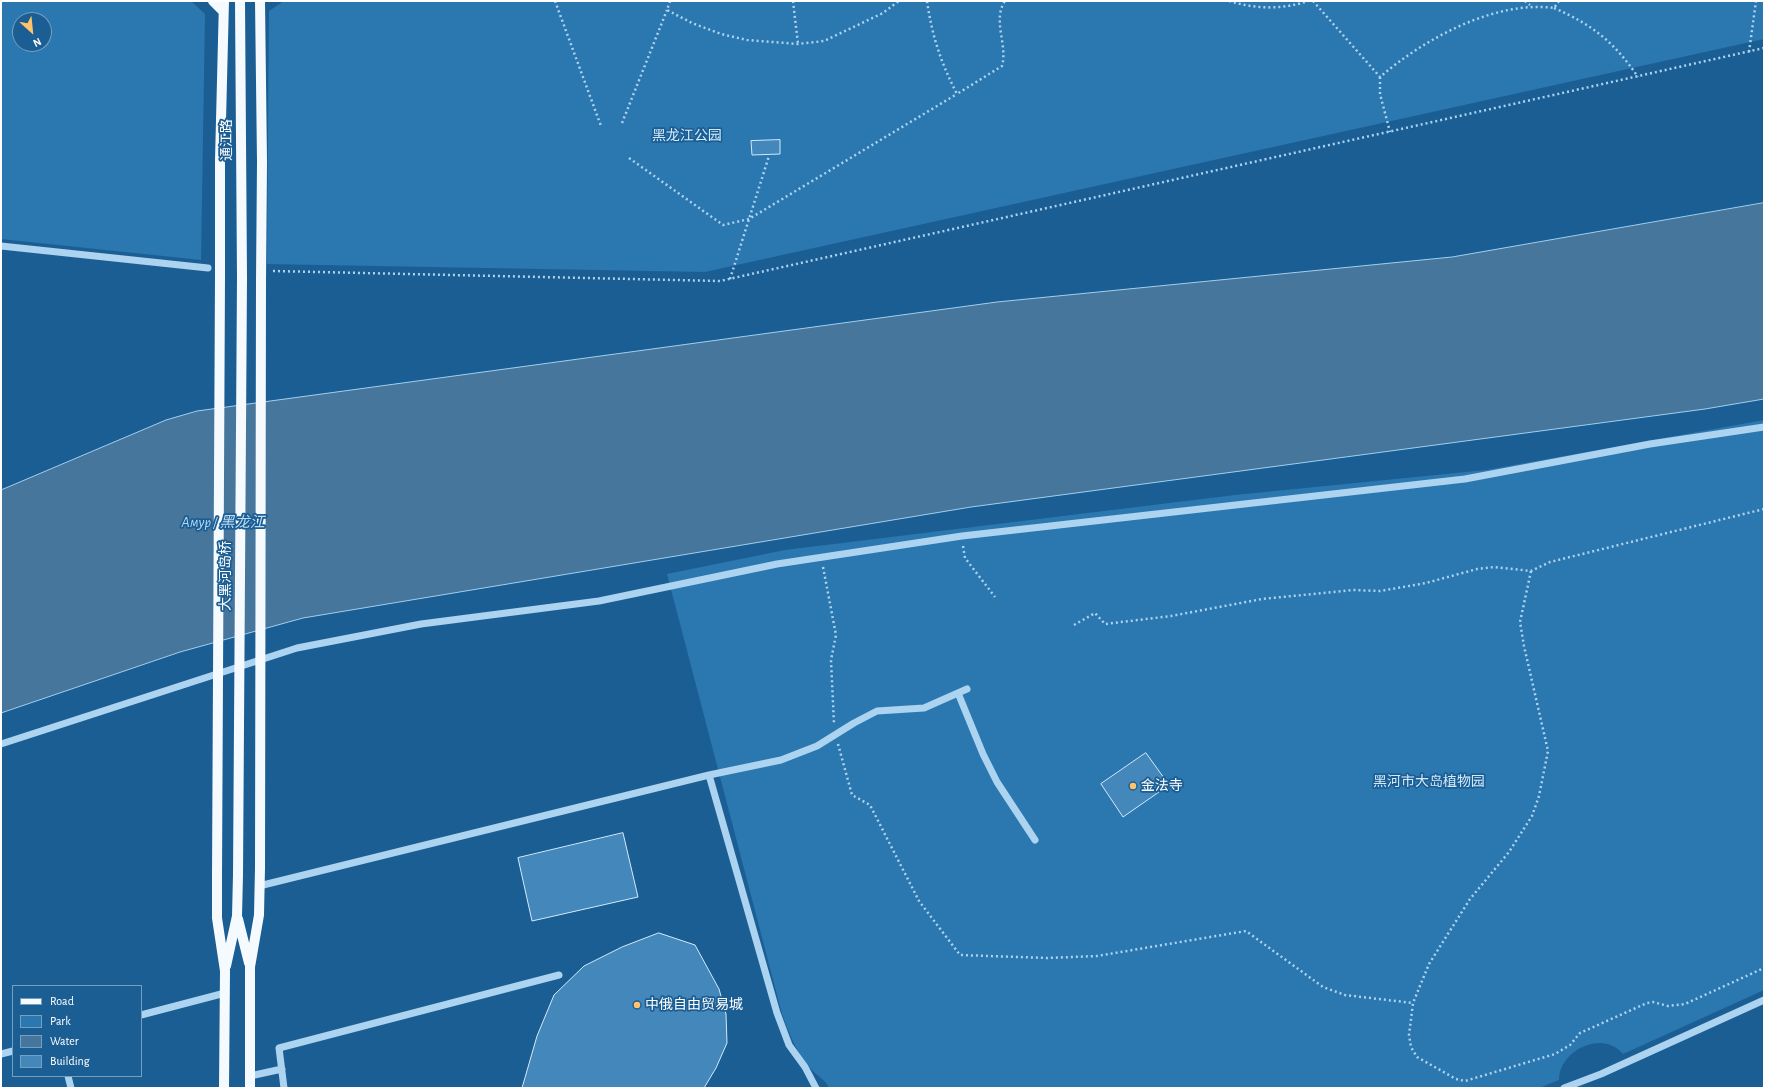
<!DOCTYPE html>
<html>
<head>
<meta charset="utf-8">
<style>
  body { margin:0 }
  #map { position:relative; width:1765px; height:1089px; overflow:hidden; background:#1b5e94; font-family:"Alegreya Sans",sans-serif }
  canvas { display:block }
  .frame { position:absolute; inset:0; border:2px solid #fff; pointer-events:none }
  .legend { position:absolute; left:12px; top:985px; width:130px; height:92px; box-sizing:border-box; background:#1b5e94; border:1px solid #769ebf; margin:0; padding:5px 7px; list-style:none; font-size:12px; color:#fff }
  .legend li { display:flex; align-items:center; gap:8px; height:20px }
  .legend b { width:20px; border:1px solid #769ebf }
  .north { position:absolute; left:12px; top:12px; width:40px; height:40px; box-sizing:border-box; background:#1b5e94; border:1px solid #769ebf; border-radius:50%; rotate:153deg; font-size:11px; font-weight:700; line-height:16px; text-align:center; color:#fff }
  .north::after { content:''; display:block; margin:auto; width:14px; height:18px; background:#ffc36b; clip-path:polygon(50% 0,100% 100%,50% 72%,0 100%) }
</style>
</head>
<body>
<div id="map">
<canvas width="1765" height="1089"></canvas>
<div class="frame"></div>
<ul class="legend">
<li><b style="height:5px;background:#f5faff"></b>Road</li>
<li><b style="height:11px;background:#2b77b0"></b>Park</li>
<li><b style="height:11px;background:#47769c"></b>Water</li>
<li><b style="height:11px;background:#4487bb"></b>Building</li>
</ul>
<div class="north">N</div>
</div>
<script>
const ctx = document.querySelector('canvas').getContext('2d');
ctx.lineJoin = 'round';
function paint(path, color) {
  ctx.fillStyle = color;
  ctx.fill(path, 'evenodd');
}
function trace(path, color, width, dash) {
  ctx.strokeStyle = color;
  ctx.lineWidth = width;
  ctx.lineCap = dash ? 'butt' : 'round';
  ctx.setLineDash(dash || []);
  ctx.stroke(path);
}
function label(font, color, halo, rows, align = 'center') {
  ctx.font = font + ' "Alegreya Sans","Noto Sans SC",sans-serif';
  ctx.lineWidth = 3.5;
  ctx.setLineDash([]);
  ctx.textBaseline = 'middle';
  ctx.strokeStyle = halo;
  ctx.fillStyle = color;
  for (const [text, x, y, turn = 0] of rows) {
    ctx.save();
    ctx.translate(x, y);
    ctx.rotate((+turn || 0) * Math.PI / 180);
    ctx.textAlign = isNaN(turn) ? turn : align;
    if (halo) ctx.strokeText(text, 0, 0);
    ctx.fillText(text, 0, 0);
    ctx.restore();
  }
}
const green = new Path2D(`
  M1,1H191L205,14L201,260L1,239ZM20,20H44V44H20Z
  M284,1H1764V39L705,272L267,264L269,11Z
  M1764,420V990L1623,1054C1603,1029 1559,1050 1559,1080L1539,1088H829C826,1080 817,1076 812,1070C797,1055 789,1033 782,1014L667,574L785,550L1235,495L1486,470Z`);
const water = new Path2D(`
  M1764,203V399L1705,409L971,507L303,618L180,652L1,713V490L166,420L197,411L997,302L1452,257Z`);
const building = new Path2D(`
  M780,140V154L752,155L751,141Z
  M1146,753L1169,785L1123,817L1101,784Z
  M623,833L638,897L532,921L518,858Z
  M659,933L695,945L719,989L726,1014L727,1043L716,1068L704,1088H522L537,1036L554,995L584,966L622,947Z`);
const path = new Path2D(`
  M555,1L601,126
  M670,1L667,10L692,23L721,34L747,40L798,44L824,41L883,13L899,1
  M793,1L798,44
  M927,1C932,36 941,63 957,94L1002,66C1008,45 992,20 1005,1
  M1229,1C1255,9 1282,10 1308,1
  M1313,1L1380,77C1424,39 1495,0 1554,8L1559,1
  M1525,1L1530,5
  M1554,8C1593,25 1614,42 1638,77
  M1749,52L1756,1
  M1380,77V94L1390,132
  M622,123L667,10
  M629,158L723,225L749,219L957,94
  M273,271L720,281L1764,48
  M730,279L769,156
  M963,546L965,558L995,597
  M823,567L836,635L831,660L834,724
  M1531,571L1520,622L1524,646L1548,751L1539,796L1532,816L1509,852L1470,899L1429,964L1413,1003L1409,1035L1411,1047L1417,1057L1456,1079L1465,1081L1555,1054L1570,1045L1580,1033L1647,1003L1653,1002L1668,1006L1685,1004L1764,968
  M1074,625L1095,613L1105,624L1171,616L1262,599L1353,590L1380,591L1426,583L1477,569L1494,567L1531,571L1550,562L1764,509
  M838,744L852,795L870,805L919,901L960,955L1047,958L1097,956L1246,931L1323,987L1345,995L1413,1003`);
const minor = new Path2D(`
  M1,246L208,268
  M958,693L983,754L997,782L1035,840
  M1,744L297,648L421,624L599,601L777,564L962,536L1465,479L1650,444L1764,427
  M709,775L781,760L817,746L854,723L877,711L924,708L967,689
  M259,886L709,775L777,1013L789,1045L805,1067L816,1088
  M141,1015L225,993
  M1,1054L13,1051
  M68,1076L71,1088
  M250,1076L282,1069
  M284,1088L279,1048L559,975
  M1564,1088L1601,1074L1764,1000`);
const major = new Path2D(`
  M213,1L223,11
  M240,1L242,278
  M260,1L262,162L261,280
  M220,277V160L224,1
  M217,875V918L225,971L224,1088
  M238,919L249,963
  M226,966L237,916L238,875
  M250,1088V967L259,915L260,868`);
const majorBridge = new Path2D(`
  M260,868L261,280
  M217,875L220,277
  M238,875L242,278`);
const markers = [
  [1133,786,4,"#ffc36b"],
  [637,1005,4,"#ffc36b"]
];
const parkNames = [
  ["黑龙江公园",687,136],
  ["黑河市大岛植物园",1429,782]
];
const streetNames = [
  ["通江路",227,140,-90],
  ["大黑河岛桥",226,576,-90]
];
const poiNames = [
  ["金法寺",1141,786],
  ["中俄自由贸易城",645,1005]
];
const waterNames = [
  ["Амур / 黑龙江",223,522]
];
paint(green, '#2b77b0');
paint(water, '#47769c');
trace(water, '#a0cff1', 1);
paint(building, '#4487bb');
trace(building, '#d3eafb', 1);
trace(path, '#acd3ef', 2.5, [2, 3]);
trace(minor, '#acd3ef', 7);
trace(major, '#f5faff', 10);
trace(majorBridge, '#f5faff', 10);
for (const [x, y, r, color] of markers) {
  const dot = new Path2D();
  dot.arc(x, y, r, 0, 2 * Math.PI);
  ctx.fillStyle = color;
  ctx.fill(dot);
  trace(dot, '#1b5e94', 1.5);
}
label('14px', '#d3eafb', '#1b5e94', parkNames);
label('14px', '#fff', '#1b5e94', streetNames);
label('14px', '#fff', '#1b5e94', poiNames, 'left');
label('italic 15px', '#b9dcf6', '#1b5e94', waterNames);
</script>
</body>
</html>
